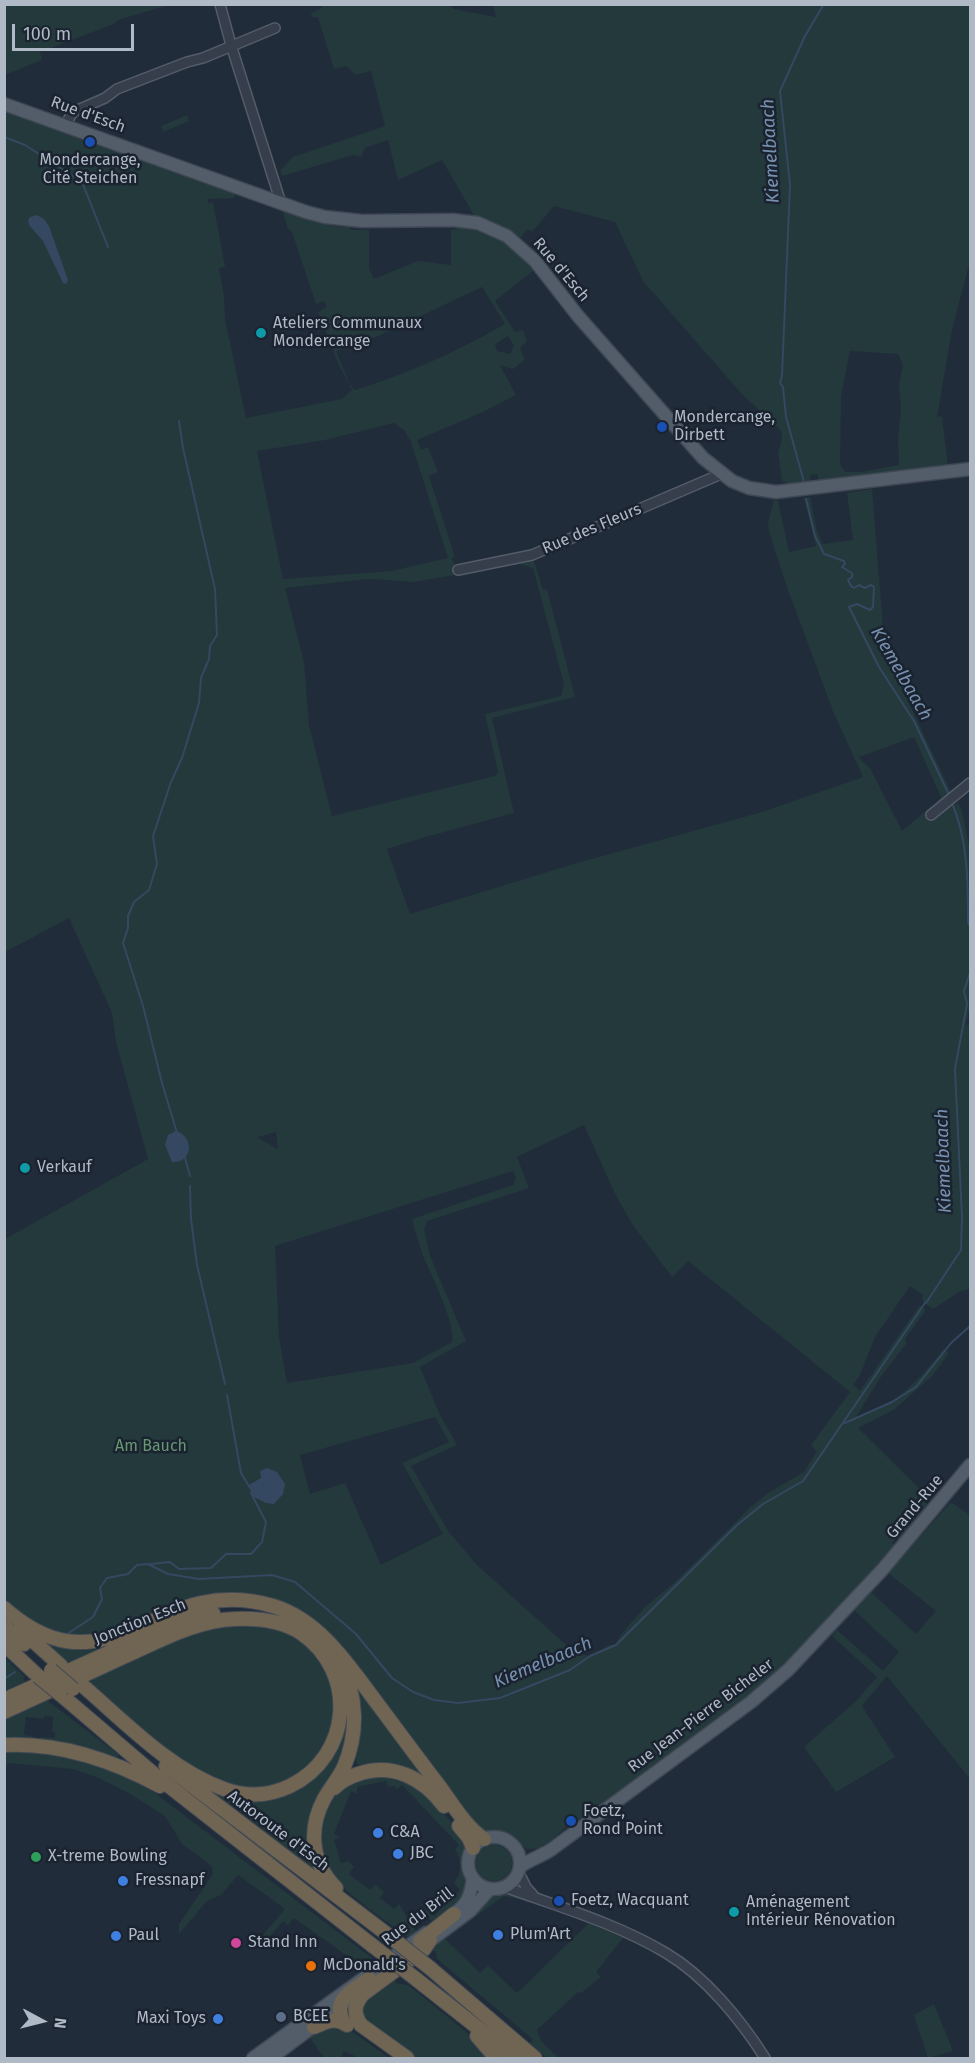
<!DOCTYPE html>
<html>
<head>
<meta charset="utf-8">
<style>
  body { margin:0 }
  #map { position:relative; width:975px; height:2063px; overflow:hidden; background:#212c3a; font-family:"Fira Sans",sans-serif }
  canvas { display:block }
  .frame { position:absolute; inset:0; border:6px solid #b0b9c6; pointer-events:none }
  .north { position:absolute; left:12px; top:1991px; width:60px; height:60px; -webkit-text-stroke:4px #1a232f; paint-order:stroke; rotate:97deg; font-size:16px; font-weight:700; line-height:24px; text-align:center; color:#b0b9c6 }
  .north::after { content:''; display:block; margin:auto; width:21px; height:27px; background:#b0b9c6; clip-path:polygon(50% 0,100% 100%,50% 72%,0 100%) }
  .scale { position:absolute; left:12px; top:24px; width:122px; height:27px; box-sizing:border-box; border:3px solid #b0b9c6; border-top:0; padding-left:8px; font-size:18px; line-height:21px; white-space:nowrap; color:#b0b9c6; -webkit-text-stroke:4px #1a232f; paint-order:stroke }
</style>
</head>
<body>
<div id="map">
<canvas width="975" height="2063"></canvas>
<div class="frame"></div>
<div class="north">N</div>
<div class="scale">100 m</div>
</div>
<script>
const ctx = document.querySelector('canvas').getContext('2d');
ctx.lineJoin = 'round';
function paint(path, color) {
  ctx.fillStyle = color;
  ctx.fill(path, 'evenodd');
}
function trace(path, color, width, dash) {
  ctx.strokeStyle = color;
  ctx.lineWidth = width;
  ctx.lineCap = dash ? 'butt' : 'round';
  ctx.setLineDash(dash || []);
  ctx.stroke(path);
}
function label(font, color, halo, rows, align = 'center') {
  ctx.font = font + ' "Fira Sans",sans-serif';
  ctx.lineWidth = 5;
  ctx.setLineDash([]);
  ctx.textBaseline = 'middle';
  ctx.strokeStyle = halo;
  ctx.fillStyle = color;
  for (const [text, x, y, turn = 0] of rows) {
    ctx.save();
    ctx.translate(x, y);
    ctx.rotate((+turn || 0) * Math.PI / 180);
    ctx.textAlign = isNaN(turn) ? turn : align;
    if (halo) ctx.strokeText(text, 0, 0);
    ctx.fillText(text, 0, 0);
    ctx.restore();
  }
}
const green = new Path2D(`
  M4,5L5,4L169,5L118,20L114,24L40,52L42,60L5,75Z
  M321,5H449L454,9L496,17L493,5H970V261L952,330L937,417L942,416L948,466L819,482L817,474L810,475L811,482L794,485L782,481L778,453L782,439L781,431L741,393L643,281L615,222L554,206L532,232L528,229L520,238L488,221L475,217L442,160L398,180L388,140L365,148L361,157L353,155L282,176L280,170L293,157L385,126L371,71L355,75L347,66L334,69L318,17H312L311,13L322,8ZM850,351L898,354L903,365L899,384L901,410L898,438L899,465L862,472H845L840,464L841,396Z
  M5,108L233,191L236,193L234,198L208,199V203L213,202L225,267L219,268L224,296L225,319L246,418L342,399L352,390L338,363L318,312L327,307L324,301L316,304L292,232L287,227L283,211L331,226L350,227V230H369V268L374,279L418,261L451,265V230L459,228L460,225C493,229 506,240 530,261L529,266L533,271L495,301L515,332L523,330L527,341L520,348L525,360L513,369L500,365L516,395L483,412L417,440L421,450L428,447L438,472L429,476L455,557L451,558L458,570L532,555L543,590L547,589L575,697L492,718L514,813L422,838L387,849L410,914L577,863L762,812L863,777L833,711L784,579L769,531L768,523L774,500L778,501L789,552L816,546L804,498L810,497L817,531L823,544L853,540L847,493L872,489L885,653L952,794L935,806L934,805L941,797L914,737L859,757L863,762L870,768L902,831L928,809L932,815L947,803L950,807L958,803L962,811L970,849V1006L966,1025H970V1289L961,1291L933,1309L923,1302L922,1294L910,1286L875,1337L859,1377L853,1385L860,1391L920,1305L926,1310L905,1339L906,1344L880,1378L856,1417C897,1406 918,1380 944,1349L949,1353L933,1375L895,1409L858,1428L924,1493L928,1506L932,1505L899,1540L896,1538L892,1543L896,1547L786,1666L750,1697L591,1813C582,1817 573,1821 565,1828C557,1835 552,1841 541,1846L542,1848L527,1849C519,1845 515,1838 507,1835C495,1830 487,1834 474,1827L331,1634C305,1612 292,1606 259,1597L91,1637L59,1635L29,1622L5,1600V1239L148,1159L116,1042L112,1013L69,918L5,952ZM482,287L505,324C458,351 407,374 355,390L350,385L336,351L376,337ZM508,336L514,346L510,354L497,351L495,344ZM394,423L405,431L411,442L448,558L391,571L283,579L257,451L325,440ZM520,564L533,568L564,684L561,696L485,714L498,772L495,776L332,816L309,725L304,662L285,588L369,579L414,582ZM584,1125L615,1194L632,1224L672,1277L688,1261L850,1392L811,1445L817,1451L804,1472L768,1493L752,1506L674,1583L644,1608L619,1637L616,1645H609L590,1656L575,1653L477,1565L448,1531L411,1466L457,1445L440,1415L420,1367L466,1341L430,1256L424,1229L427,1221L529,1188L517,1157ZM276,1132L278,1149L258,1138V1137ZM513,1171L516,1178L513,1185L412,1219C415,1231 419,1244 423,1256C432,1277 455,1321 452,1342L413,1363L287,1383L279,1337L275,1246ZM435,1417L449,1442L402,1463L443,1534L381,1565L345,1483L310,1494L300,1455Z
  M187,115L189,121L163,132L161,126Z
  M950,1503L954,1504L970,1515V1779L887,1676L862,1706L895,1757L836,1792L804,1747L856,1701L877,1677L832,1636L837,1630L883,1671L899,1652L854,1610L871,1592L916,1634L936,1611L888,1573Z
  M246,1623L275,1627L296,1637L320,1658L331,1679L335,1704V1716L325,1746L308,1768L278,1786L245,1790L200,1774L163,1748L83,1682C136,1658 188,1628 246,1623Z
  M49,1641H112L116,1644L65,1665L44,1646Z
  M324,1646L343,1677L350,1726L339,1767L322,1796L316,1872L237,1809L218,1798L223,1792L300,1785L343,1717Z
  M4,1657L25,1677L23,1679L27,1683L4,1694Z
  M355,1680L427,1776L423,1780L359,1765L356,1762L360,1736L358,1735Z
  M44,1698L119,1755L115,1760L40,1742V1737L55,1738V1732H52L53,1717L44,1716V1719L26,1717L24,1735L32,1736L31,1741L5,1742V1717Z
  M5,1750L44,1752L111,1768L151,1790L372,1958L364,1964L365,1966L354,1967L357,1963L294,1918L288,1925L283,1921L267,1940L263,1935L285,1909L238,1875L221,1895L207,1901L179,1934V1924L213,1874L212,1867L208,1863L182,1844L165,1816L127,1792L99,1778L73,1769L8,1763L5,1769Z
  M370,1775L403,1778L433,1801L453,1824L455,1825L467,1849L464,1864L469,1885C490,1897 504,1890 525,1898L523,1900L504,1896L445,1939L480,1973L488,1966L517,1993L589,1923L623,1938L596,1972L601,1977L581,1993L578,1992L537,2030L541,2041L559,2058H547L530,2043L533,2040L529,2036L436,1958L437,1955L435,1951H431L433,1923L425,1913L427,1909L434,1916L460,1890L454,1883C462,1872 462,1861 455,1849L459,1845L402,1785L397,1789L394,1786L388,1787L386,1781L357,1787V1794L351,1791L334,1834L341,1837L334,1840L341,1863L349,1861L354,1867L349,1874L370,1890L375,1884L384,1892L380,1898L394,1909L399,1904L417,1934L410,1939C386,1920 340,1892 326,1866C320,1854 320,1842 321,1830C323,1795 342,1787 370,1775Z
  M476 1863a18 18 0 1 1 36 0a18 18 0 1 1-36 0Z
  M395,1979L396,1983L408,1985L427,2000L465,2031L492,2058H416L360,2017L361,2002Z
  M934,2004L953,2051L928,2058L914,2015Z
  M343,2025L389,2058H359L344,2051L341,2058H324L310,2038L324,2027Z`);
const water = new Path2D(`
  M37,215L44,219L49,226L68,280L66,284L63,283L43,241L29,225L28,220L30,217Z
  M176,1131C194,1136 194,1163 172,1162L165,1145L168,1135Z
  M267,1468L277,1472L285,1484L283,1494L274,1504L266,1503L252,1496L249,1485L261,1478L260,1471Z`);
const stream = new Path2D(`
  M4,137L25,145L82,182L108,247
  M804,482L786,417L783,387L780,383L782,376L790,185L780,91L805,36L824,4
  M806,499L815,536L824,554L844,561L845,564L842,567L852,573V577L848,580L851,586L854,588L859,585L865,588L871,585L874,587L873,607L870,610L857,604L849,607L879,667L914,721L950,797
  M952,803C968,840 968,882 968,922L970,927
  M177,1133L162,1083L143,1006L123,943L128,928V916L134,902L149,890L157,864L153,836L171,782L182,758L199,703L201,678L209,659L210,646L217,635L215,589L183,448L179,421
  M185,1158L190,1176
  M190,1186L191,1219L197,1265L225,1384
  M926,1303L961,1250L962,1217L955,1069L967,1004L964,991L970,973
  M227,1395L241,1473L250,1488
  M845,1423L892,1402L916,1387L951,1343L970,1326
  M151,1564L170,1562L179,1569L211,1568L226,1554H251L262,1542L266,1522L251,1493
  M67,1634L93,1617L102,1599L100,1588L107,1578L128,1574L137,1565L148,1564L168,1574L199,1579L272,1575L295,1582L356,1634L392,1678L413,1692L434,1700L458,1703L500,1698L570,1670L590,1656L616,1645L736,1526L763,1504L803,1481L925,1303
  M4,1679L15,1672`);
const minor = new Path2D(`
  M220,4L231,45L281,203
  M65,125L73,112L105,98L117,89L187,62L203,58L275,28
  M458,570L532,555L721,474
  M931,815L970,783
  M519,1873L526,1887L533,1895
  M505,1887C559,1907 616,1923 666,1953C705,1976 741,2020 765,2058`);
const major = new Path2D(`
  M4,104L306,212L325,217L362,221L453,220L478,223L507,236L535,261L578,316L703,458L732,481L749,488L776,492L970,469
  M468 1863a26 26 0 1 1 52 0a26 26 0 1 1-52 0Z
  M521,1866C531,1859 542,1856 552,1849L751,1702L788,1670L883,1569L970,1465
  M448,1918C466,1906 470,1900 473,1878
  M431,1940L470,1911L490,1889
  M253,2058L426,1933
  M271,2058L346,2002`);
const highway = new Path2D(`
  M4,1608C48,1647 85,1651 138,1628C159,1618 179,1608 201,1603C225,1598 250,1599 273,1606C322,1621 351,1669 380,1707C400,1734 420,1761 440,1787C453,1805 466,1827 484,1839
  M4,1626L24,1644
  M20,1629L61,1666
  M4,1644L38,1676
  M60,1694L155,1775L373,1946
  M4,1700L175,1623L213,1613
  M4,1712C47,1692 90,1672 132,1653C165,1638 199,1620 235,1619C258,1618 281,1620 301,1633C358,1672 352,1756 290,1786C269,1796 246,1797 224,1789C169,1769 125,1722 82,1685
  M4,1745C60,1742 112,1760 160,1786
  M166,1766L388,1935
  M334,1788C341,1781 349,1777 358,1774C393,1762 423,1778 444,1806
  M459,1826L469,1838L473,1848
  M336,1888C311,1863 308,1829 324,1799C330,1788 339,1778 344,1767C358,1734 358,1696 340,1664
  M420,1941L454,1914
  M430,1968L535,2058
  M416,1979L516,2058
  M344,2023C331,1999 352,1991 369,1979
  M314,2027C327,2021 335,2017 347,2025
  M477,2036L496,2058
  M407,2058L361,2025C353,2013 354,2005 363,1994L424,1949L430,1940`);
const highwayBridge = new Path2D(`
  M51,1670L73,1689
  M38,1676L60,1694
  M388,1935L430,1968
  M373,1946L416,1979`);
const markers = [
  [90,142,6,"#1a4fb4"],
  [261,333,6,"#0f9aa8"],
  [662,427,6,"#1a4fb4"],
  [25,1168,6,"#0f9aa8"],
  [571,1821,6,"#1a4fb4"],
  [378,1833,6,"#3f7fe0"],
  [398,1854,6,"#3f7fe0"],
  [36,1857,6,"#2e9e5b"],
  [123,1881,6,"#3f7fe0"],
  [559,1901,6,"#1a4fb4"],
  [734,1912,6,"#0f9aa8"],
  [498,1935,6,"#3f7fe0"],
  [116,1936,6,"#3f7fe0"],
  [236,1943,6,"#d1479c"],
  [311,1966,6,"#e8710a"],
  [281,2017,6,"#5c6f8a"],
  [218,2019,6,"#3f7fe0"]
];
const streetNames = [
  ["Rue d'Esch",88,115,20],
  ["Rue d'Esch",561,270,50],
  ["Rue des Fleurs",592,529,-23],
  ["Grand-Rue",915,1507,-50],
  ["Jonction Esch",140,1622,-22],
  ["Rue Jean-Pierre Bicheler",701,1716,-37],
  ["Autoroute d'Esch",278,1831,37],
  ["Rue du Brill",418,1917,-37]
];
const poiNames = [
  ["Mondercange,",90,161,"center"],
  ["Cité Steichen",90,179,"center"],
  ["Ateliers Communaux",273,324],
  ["Mondercange",273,342],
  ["Mondercange,",674,418],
  ["Dirbett",674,436],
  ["Verkauf",37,1168],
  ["Foetz,",583,1812],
  ["Rond Point",583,1830],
  ["C&A",390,1833],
  ["JBC",410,1854],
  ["X-treme Bowling",48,1857],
  ["Fressnapf",135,1881],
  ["Foetz, Wacquant",571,1901],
  ["Aménagement",746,1903],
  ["Intérieur Rénovation",746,1921],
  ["Plum'Art",510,1935],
  ["Paul",128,1936],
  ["Stand Inn",248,1943],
  ["McDonald's",323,1966],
  ["BCEE",293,2017],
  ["Maxi Toys",206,2019,"right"]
];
const parkNames = [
  ["Am Bauch",151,1447]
];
const waterNames = [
  ["Kiemelbaach",771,151,-93],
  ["Kiemelbaach",901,674,60],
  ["Kiemelbaach",944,1161,-92],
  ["Kiemelbaach",543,1663,-23]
];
paint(green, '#23393b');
paint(water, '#354861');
trace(stream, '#354861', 2);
trace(minor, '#535c68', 12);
trace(major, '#3e4753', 15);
trace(highway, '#404955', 16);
trace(minor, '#353e4a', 9);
trace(major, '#535d6a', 12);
trace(highway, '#706452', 14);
trace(highwayBridge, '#404955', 16, []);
trace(highwayBridge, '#706452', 14);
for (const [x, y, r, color] of markers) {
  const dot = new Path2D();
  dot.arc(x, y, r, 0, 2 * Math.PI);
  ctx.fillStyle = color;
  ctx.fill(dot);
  trace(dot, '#1a232f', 2);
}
label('16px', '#b0b9c6', '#1a232f', streetNames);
label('16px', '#b0b9c6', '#1a232f', poiNames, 'left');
label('16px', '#669871', '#1a232f', parkNames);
label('italic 18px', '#7790af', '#1a232f', waterNames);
</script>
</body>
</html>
